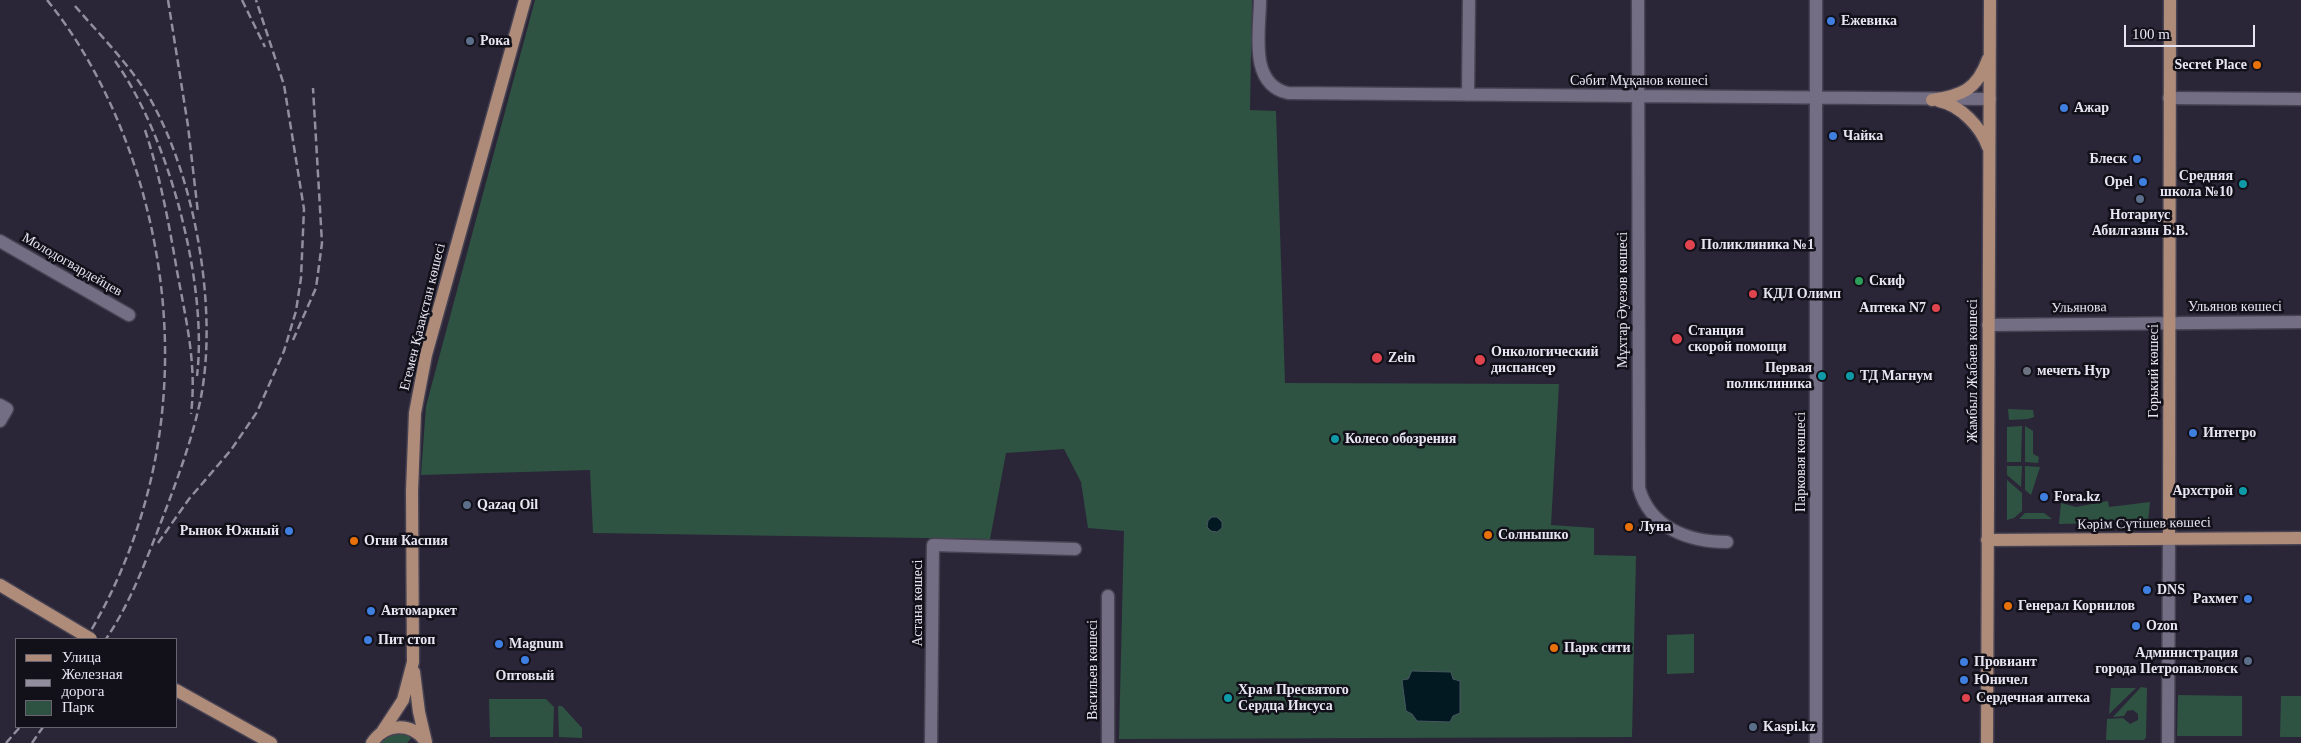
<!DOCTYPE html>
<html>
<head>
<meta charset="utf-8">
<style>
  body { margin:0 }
  #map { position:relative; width:2301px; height:743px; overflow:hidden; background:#2a2638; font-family:Georgia,serif }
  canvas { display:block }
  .legend { position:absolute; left:15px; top:638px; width:162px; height:90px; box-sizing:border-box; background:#121019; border:1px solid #686570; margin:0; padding:6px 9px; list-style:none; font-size:15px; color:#e8e5f2 }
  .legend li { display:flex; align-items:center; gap:10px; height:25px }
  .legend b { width:25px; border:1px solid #686570 }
  .scale { position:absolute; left:2124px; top:25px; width:131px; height:22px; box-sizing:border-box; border:2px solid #e8e5f2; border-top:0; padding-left:6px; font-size:15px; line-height:18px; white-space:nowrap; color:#e8e5f2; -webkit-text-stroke:4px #121019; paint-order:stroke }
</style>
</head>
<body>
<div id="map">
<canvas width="2301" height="743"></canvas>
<ul class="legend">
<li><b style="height:6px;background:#af8b79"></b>Улица</li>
<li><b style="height:6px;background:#928e9d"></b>Железная дорога</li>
<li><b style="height:14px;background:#2f5342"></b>Парк</li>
</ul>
<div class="scale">100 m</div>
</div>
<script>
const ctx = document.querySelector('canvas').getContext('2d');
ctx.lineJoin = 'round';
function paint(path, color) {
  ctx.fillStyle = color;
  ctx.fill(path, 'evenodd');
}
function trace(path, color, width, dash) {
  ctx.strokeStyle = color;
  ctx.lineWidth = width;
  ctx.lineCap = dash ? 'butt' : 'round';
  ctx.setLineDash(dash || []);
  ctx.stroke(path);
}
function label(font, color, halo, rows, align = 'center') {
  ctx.font = font + ' Georgia,serif';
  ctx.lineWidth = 5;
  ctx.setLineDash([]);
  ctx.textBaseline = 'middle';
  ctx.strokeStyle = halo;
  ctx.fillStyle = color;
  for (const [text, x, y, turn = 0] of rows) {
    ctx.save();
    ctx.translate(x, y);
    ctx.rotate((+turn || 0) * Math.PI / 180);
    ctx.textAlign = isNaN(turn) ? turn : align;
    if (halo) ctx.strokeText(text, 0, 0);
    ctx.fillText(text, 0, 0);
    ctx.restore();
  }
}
const green = new Path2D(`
  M535,0H1252L1250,110L1276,111L1285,383L1559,384L1551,525L1594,528V555L1636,556L1632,737L1119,739L1124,531L1088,528L1081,482L1064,449L1006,453L990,539L593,533L590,470L421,475L426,406Z
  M2008,409L2033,410L2034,417L2028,419L2009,420Z
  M2022,426L2021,462H2007V427Z
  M2025,426L2033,431V454L2039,457L2038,463L2025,462Z
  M2007,466H2022L2021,487L2007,475Z
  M2025,466L2040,467L2031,495L2025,490Z
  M2007,480L2022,493V511L2014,518L2007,520Z
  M2108,501L2109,507L2150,502L2148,522L2059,524L2061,503L2076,507Z
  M2025,513H2044L2052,519H2019Z
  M1694,634V673L1667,674V635Z
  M2141,687L2147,688L2146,737L2144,740H2106L2107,719L2123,718L2130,724L2138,720V714L2133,710L2127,711L2124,716L2113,717Z
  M2111,688H2136L2109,714Z
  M2178,695L2242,696V736H2177Z
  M2281,696H2301V737H2280Z
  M489,699H546L554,707L553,737H490Z
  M558,706H562L582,728V738L559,737Z
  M396,732L413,736L407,743H379L383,739Z`);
const water = new Path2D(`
  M1212,517H1217L1222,522V528L1217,532L1211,531L1207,527L1208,521Z
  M1412,671L1451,672L1453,679L1460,681V713L1453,716L1450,722L1417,721L1412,714L1406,711L1402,680L1408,679Z`);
const minor = new Path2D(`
  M1260,0C1260,30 1248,84 1288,93L1990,99
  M1638,0L1639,488C1650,528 1689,542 1727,542
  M1816,0V743
  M1468,95L1469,0
  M2169,98L2301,99
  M0,241L129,315
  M1988,325L2301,322
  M0,405L7,409L0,421
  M931,743L933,545L1075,549
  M1108,743V596
  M2168,743L2169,538`);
const major = new Path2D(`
  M1932,100C1961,96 1977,90 1988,59
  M1939,101C1960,105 1981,127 1988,147
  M2169,538L2170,0
  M1987,540L2301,538
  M0,585L20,597
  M414,672L419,712L426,742
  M176,690L271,743
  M382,732L403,700L413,662L412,491L415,413L426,355L525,0
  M372,743C385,723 411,722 425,741
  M1987,743L1990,0`);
const rail = new Path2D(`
  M47,0C89,52 117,111 137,173C186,331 172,497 86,639
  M168,0L188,126L198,213
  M242,0L265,47
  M75,6C100,35 129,64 149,97C195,176 218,308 201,397C192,442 174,488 158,530C143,568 129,605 106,639
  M115,61C169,136 208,284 197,376
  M145,130C160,175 169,224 177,271C186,320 197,364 191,414
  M293,340L316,288L322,243L313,88
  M158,543L189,499L231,450L257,412L284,351L296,311L301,278L304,209L284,85L256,0
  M6,743L20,727
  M32,743L43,727`);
const majorBridge = new Path2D(`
  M20,597L91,639`);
const markers = [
  [1831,21,5,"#3f7fe0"],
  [470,41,5,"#5c6f8a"],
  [2257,65,5,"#e8710a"],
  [2064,108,5,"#3f7fe0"],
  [1833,136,5,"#3f7fe0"],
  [2137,159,5,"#3f7fe0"],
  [2143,182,5,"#3f7fe0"],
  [2243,184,5,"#0f9aa8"],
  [2140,199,5,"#5c6f8a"],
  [1690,245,6,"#e0444e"],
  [1859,281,5,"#2e9e5b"],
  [1753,294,5,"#e0444e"],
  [1936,308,5,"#e0444e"],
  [1677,339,6,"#e0444e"],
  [1377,358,6,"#e0444e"],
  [1480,360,6,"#e0444e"],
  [2027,371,5,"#6b7280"],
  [1822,376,5,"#0f9aa8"],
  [1850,376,5,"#0f9aa8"],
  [2193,433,5,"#3f7fe0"],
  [1335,439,5,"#0f9aa8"],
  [2243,491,5,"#0f9aa8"],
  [2044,497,5,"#3f7fe0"],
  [467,505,5,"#5c6f8a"],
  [1629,527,5,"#e8710a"],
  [289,531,5,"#3f7fe0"],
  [1488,535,5,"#e8710a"],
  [354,541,5,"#e8710a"],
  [2147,590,5,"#3f7fe0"],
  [2248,599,5,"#3f7fe0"],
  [2008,606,5,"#e8710a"],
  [371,611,5,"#3f7fe0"],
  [2136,626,5,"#3f7fe0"],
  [368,640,5,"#3f7fe0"],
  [499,644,5,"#3f7fe0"],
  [1554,648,5,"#e8710a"],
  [525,660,5,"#3f7fe0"],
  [2248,661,5,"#5c6f8a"],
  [1964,662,5,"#3f7fe0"],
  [1964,680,5,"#3f7fe0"],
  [1228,698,5,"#0f9aa8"],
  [1966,698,5,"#e0444e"],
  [1753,727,5,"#5c6f8a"]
];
const poiNames = [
  ["Ежевика",1841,21],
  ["Рока",480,41],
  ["Secret Place",2247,65,"right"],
  ["Ажар",2074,108],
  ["Чайка",1843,136],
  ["Блеск",2127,159,"right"],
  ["Средняя",2233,176,"right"],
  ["школа №10",2233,192,"right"],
  ["Opel",2133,182,"right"],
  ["Нотариус",2140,215,"center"],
  ["Абилгазин Б.В.",2140,231,"center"],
  ["Поликлиника №1",1701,245],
  ["Скиф",1869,281],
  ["КДЛ Олимп",1763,294],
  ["Аптека N7",1926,308,"right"],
  ["Станция",1688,331],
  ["скорой помощи",1688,347],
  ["Онкологический",1491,352],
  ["диспансер",1491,368],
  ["Zein",1388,358],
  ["Первая",1812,368,"right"],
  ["поликлиника",1812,384,"right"],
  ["мечеть Нур",2037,371],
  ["ТД Магнум",1860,376],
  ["Интегро",2203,433],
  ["Колесо обозрения",1345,439],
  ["Архстрой",2233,491,"right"],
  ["Fora.kz",2054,497],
  ["Qazaq Oil",477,505],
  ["Луна",1639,527],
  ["Рынок Южный",279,531,"right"],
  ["Солнышко",1498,535],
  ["Огни Каспия",364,541],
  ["DNS",2157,590],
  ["Рахмет",2238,599,"right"],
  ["Генерал Корнилов",2018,606],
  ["Автомаркет",381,611],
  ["Ozon",2146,626],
  ["Пит стоп",378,640],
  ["Magnum",509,644],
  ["Парк сити",1564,648],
  ["Администрация",2238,653,"right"],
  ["города Петропавловск",2238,669,"right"],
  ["Провиант",1974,662],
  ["Оптовый",525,676,"center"],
  ["Юничел",1974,680],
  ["Храм Пресвятого",1238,690],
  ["Сердца Иисуса",1238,706],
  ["Сердечная аптека",1976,698],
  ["Kaspi.kz",1763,727]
];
const streetNames = [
  ["Сәбит Мұқанов көшесі",1639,81],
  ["Молодогвардейцев",72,265,30],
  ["Мұхтар Әуезов көшесі",1623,300,-90],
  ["Ульянов көшесі",2235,307],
  ["Ульянова",2079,308,-1],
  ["Егемен Қазақстан көшесі",423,317,-76],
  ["Жамбыл Жабаев көшесі",1973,371,-90],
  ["Горький көшесі",2154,371,-90],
  ["Парковая көшесі",1801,462,-90],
  ["Кәрім Сүтішев көшесі",2144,524,-1],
  ["Астана көшесі",918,603,-90],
  ["Васильев көшесі",1093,670,-90]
];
paint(green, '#2f5342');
paint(water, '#021921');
trace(water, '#475660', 1);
trace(minor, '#464252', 15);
trace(major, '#464252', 15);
trace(minor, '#736e84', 12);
trace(major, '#af8b79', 12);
trace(rail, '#928e9d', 2.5, [8, 4]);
trace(majorBridge, '#464252', 15, []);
trace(majorBridge, '#af8b79', 12);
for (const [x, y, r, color] of markers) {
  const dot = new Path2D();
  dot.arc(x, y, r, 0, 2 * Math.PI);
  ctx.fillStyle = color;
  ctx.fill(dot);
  trace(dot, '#121019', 2);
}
label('bold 14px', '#e8e5f2', '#121019', poiNames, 'left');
label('14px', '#e8e5f2', '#121019', streetNames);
</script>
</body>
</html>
